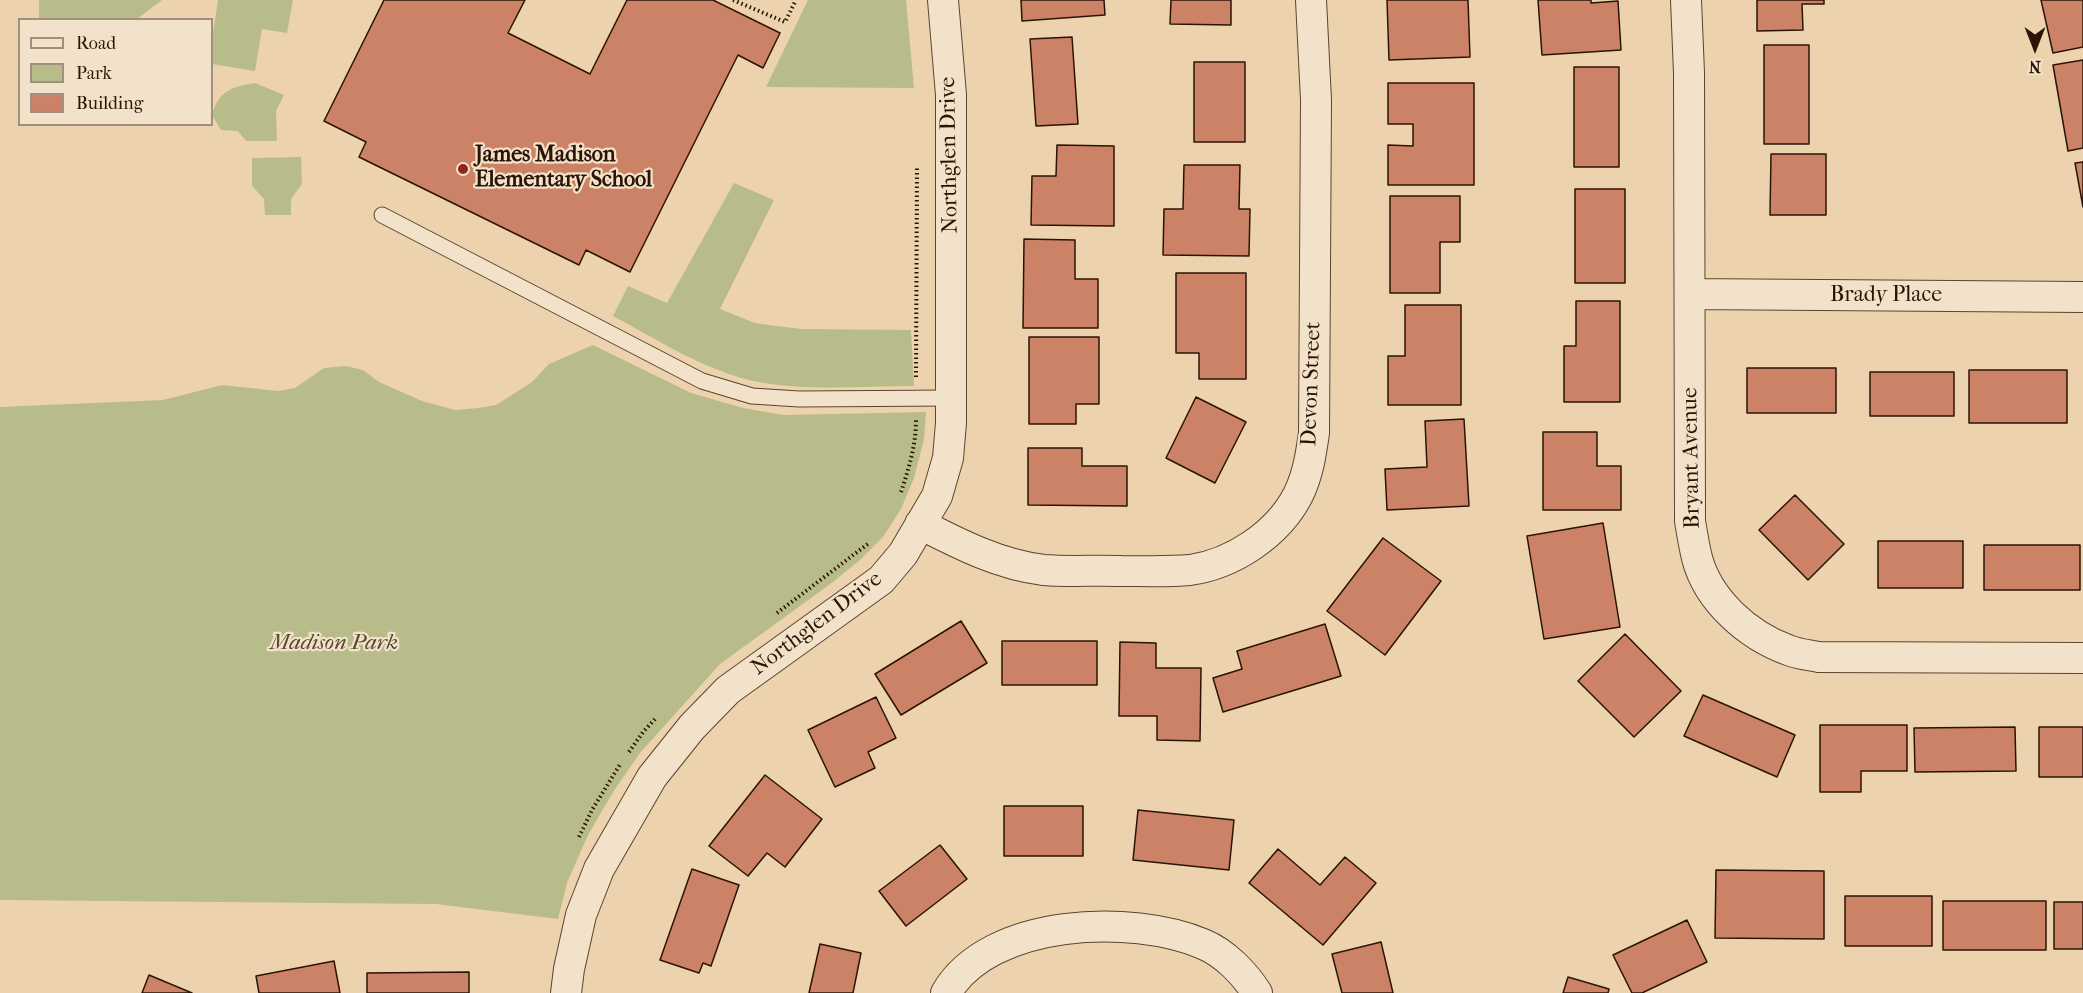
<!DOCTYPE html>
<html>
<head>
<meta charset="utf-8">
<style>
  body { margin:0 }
  #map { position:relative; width:2083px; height:993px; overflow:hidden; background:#ecd3ae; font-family:"IM FELL French Canon",serif }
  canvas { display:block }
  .legend { position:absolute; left:18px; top:18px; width:195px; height:108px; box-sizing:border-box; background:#f3e2ca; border:2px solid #a3907c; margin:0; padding:8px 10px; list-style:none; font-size:18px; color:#2b1406 }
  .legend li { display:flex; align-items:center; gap:12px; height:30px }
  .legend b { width:30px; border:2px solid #a3907c }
  .north { position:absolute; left:2005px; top:18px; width:60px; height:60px; -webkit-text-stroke:4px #f3e2ca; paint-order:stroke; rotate:180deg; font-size:16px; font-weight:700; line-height:24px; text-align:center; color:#2b1406 }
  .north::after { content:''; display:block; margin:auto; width:21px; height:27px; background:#2b1406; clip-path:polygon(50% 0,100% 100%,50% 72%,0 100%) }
</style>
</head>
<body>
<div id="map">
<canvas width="2083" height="993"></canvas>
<ul class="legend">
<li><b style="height:8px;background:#f3e2ca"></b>Road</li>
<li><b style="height:16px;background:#b8bc8a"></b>Park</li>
<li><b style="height:16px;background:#cc8266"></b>Building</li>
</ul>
<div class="north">N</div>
</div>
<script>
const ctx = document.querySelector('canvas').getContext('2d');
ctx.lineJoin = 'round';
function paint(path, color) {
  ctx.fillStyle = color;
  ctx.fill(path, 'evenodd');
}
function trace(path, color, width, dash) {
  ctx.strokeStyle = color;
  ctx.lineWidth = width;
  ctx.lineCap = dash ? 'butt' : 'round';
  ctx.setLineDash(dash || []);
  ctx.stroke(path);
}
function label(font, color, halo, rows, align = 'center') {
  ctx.font = font + ' "IM FELL French Canon",serif';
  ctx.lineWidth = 4.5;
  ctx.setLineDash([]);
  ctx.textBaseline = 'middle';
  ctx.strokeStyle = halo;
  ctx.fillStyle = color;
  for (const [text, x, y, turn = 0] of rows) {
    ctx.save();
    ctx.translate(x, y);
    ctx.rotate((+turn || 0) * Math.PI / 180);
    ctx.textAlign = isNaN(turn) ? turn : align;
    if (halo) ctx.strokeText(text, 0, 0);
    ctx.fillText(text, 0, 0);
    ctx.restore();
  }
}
const green = new Path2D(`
  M39,0H162L137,19H39Z
  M218,0H293L287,33L262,29L255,71L212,64V39Z
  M808,0H906L914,88L766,87Z
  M255,83L284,95L276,111L277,141H246L238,131L221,130L212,115C219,90 232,87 255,83Z
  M301,157L302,184L291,199V215H265L264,199L252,186V158Z
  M734,183L774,200L720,309L755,323L776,326L802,329L911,330L914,386C861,386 801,392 749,380C701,368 656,339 613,316L628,286L667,303Z
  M593,345L691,393L743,408L783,415L926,412L924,439L914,478L901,509L883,537L861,559L833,582L720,664L640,753L615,789L588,835L567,883L558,919L436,904L0,900V407L163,400L222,385L278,391L295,388L324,368L346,366L363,370L379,382L422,401L455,410L479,408L496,405L532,382L549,364Z`);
const building = new Path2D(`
  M384,0H525L508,33L590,74L627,0H713L780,33L763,68L738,55L630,272L586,250L579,265L359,157L366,142L324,121Z
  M1021,0H1104L1105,15L1022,21Z
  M1171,0H1231V25L1170,24Z
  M1387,0H1468L1470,57L1389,60Z
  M1538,0H1591V3L1618,1L1621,50L1542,55Z
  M1757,0H1824V4H1802L1803,30L1757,31Z
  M2041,0H2083V47L2053,53Z
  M1072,37L1078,124L1036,126L1030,39Z
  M1764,45H1809V144H1764Z
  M2083,60V148L2068,151L2053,65Z
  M1194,62H1245V142H1194Z
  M1574,67H1619V167H1574Z
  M1388,83H1474V185H1388V145L1413,146V124H1388Z
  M1057,145L1114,146V226L1031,225L1032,176H1056Z
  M1771,154H1826V215H1770Z
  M2083,162V207L2075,163Z
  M1184,165H1240L1239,209H1250L1249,256L1163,255L1164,209H1183Z
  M1575,189H1625V283H1575Z
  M1390,196H1460V242H1440V293H1390Z
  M1024,239L1075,240V279H1098V328H1023Z
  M1176,273H1246V379H1199V353H1176Z
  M1576,301H1620V402H1564V346H1576Z
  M1405,305H1461V405H1388V356H1405Z
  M1029,337H1099V404H1076V424H1029Z
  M1747,368H1836V413H1747Z
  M1969,370H2067V423H1969Z
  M1870,372H1954V416H1870Z
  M1196,397L1246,422L1215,483L1166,458Z
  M1464,419L1469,506L1387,510L1385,469L1427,467L1425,421Z
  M1543,432H1597V466H1621V510H1543Z
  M1028,448H1082V466H1127V506L1028,505Z
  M1795,495L1844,544L1808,580L1759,530Z
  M1603,523L1620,627L1544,639L1527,536Z
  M1383,538L1441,581L1385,655L1327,611Z
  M1878,541H1963V588H1878Z
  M1984,545H2080V590H1984Z
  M961,621L987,663L901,715L875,674Z
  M1325,624L1341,676L1223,712L1213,678L1242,669L1237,651Z
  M1625,634L1681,691L1634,737L1578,681Z
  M1002,641H1097V685H1002Z
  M1120,642L1156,643V668H1201L1200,741L1157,740V716H1119Z
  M1703,695L1795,735L1777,777L1684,736Z
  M876,697L896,738L868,752L875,768L835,787L808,730Z
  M1820,725H1907V771H1861V792H1820Z
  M2015,727L2016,771L1915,772L1914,728Z
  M2039,727H2083V777H2039Z
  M765,775L822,819L785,867L767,853L748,876L709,846Z
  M1004,806H1083V856H1004Z
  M1138,810L1234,820L1229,870L1133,860Z
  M940,845L967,879L906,926L879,891Z
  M1278,849L1320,885L1345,857L1376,883L1323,945L1249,883Z
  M692,869L739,885L711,966L703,963L699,973L660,960Z
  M1716,870L1824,871V939L1715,938Z
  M1845,896H1932V946H1845Z
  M1943,901H2046V950H1943Z
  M2054,902H2083V949H2054Z
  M1687,920L1707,962L1642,993H1632L1613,955Z
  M1381,942L1393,993H1342L1332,954Z
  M820,944L861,953L853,993H809Z
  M334,961L340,993H259L256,976Z
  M469,972V993H367V973Z
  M149,975L192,993H142Z
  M1568,977L1609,989L1608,993H1563Z`);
const path = new Path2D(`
  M733,0L785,22L796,0
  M916,377L917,168
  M901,492C909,468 916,445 916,420
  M777,613L869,543
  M629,752L643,732L656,718
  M579,837L592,810L621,763`);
const lane = new Path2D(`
  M382,215L702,381L752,396L799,399L951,398`);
const street = new Path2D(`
  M1686,0L1689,73L1690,521C1692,533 1694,546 1697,558C1708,600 1747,635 1788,650C1797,654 1809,655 1819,657L2083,658
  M1690,294L2083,297
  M920,524C959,544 1000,565 1044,570C1069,572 1096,570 1121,571C1144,571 1167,572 1190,570C1233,564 1278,534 1298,495C1308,475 1311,454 1314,433L1316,100L1311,0
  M566,993L569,969L581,915L599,869L652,777L692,727L728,690L881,580L903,554L937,496L948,458L951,423V95L943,0
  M946,993C990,918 1132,914 1203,944C1225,953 1245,974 1257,993`);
const markers = [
  [463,169,6,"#8f2418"]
];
const streetNames = [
  ["Northglen Drive",950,155,-91],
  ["Brady Place",1886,296],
  ["Devon Street",1312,384,-88],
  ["Bryant Avenue",1692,458,-91],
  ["Northglen Drive",817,624,-37]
];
const poiNames = [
  ["James Madison",475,156],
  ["Elementary School",475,181]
];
const parkNames = [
  ["Madison Park",334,644]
];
paint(green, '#b8bc8a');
paint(building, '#cc8266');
trace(building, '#2b1406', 1.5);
trace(lane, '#5b4430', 17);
trace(street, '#5b4430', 32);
trace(path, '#2b1406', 4, [1.5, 3]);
trace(lane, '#f3e2ca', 15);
trace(street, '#f3e2ca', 30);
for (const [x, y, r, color] of markers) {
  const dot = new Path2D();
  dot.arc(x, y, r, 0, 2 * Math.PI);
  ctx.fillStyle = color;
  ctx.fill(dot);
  trace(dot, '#f3e2ca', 2);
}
label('22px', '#2b1406', '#f3e2ca', streetNames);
label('bold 22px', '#2b1406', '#f3e2ca', poiNames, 'left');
label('italic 22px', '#55462e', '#f3e2ca', parkNames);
</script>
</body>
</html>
